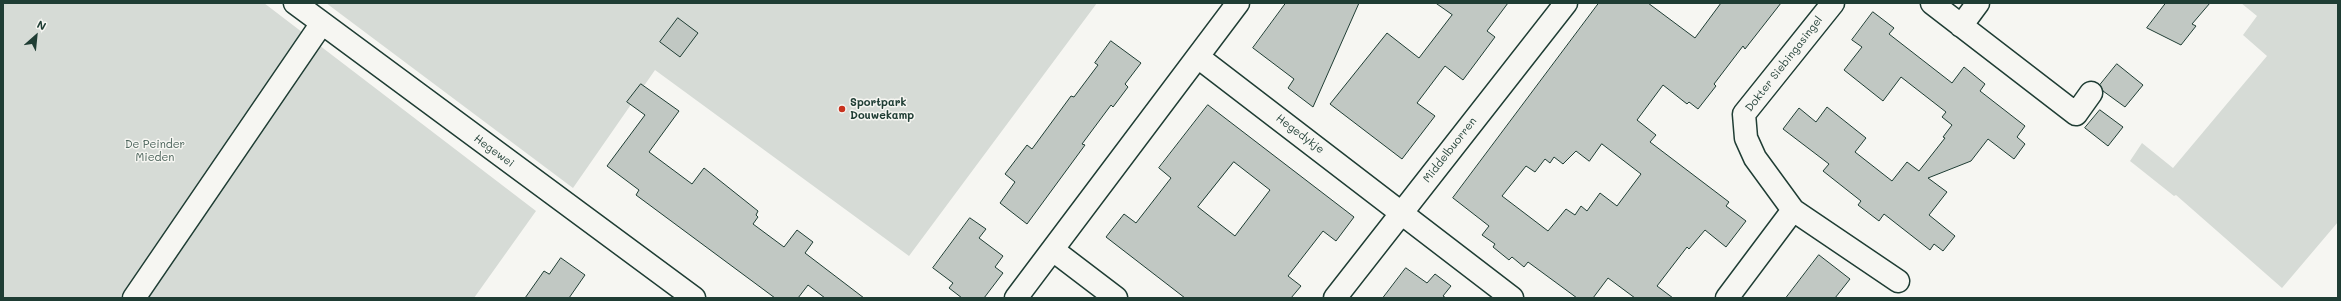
<!DOCTYPE html>
<html>
<head>
<meta charset="utf-8">
<style>
  body { margin:0 }
  #map { position:relative; width:2341px; height:301px; overflow:hidden; background:#f6f6f2; font-family:Mali,sans-serif }
  canvas { display:block }
  .frame { position:absolute; inset:0; border:4px solid #1f3d34; pointer-events:none }
  .north { position:absolute; left:16px; top:16px; width:40px; height:40px; -webkit-text-stroke:3px #f6f6f2; paint-order:stroke; rotate:27deg; font-size:11px; font-weight:700; line-height:16px; text-align:center; color:#1f3d34 }
  .north::after { content:''; display:block; margin:auto; width:14px; height:18px; background:#1f3d34; clip-path:polygon(50% 0,100% 100%,50% 72%,0 100%) }
</style>
</head>
<body>
<div id="map">
<canvas width="2341" height="301"></canvas>
<div class="frame"></div>
<div class="north">N</div>
</div>
<script>
const ctx = document.querySelector('canvas').getContext('2d');
ctx.lineJoin = 'round';
function paint(path, color) {
  ctx.fillStyle = color;
  ctx.fill(path, 'evenodd');
}
function trace(path, color, width, dash) {
  ctx.strokeStyle = color;
  ctx.lineWidth = width;
  ctx.lineCap = dash ? 'butt' : 'round';
  ctx.setLineDash(dash || []);
  ctx.stroke(path);
}
function label(font, color, halo, rows, align = 'center') {
  ctx.font = font + ' Mali,sans-serif';
  ctx.lineWidth = 3;
  ctx.setLineDash([]);
  ctx.textBaseline = 'middle';
  ctx.strokeStyle = halo;
  ctx.fillStyle = color;
  for (const [text, x, y, turn = 0] of rows) {
    ctx.save();
    ctx.translate(x, y);
    ctx.rotate((+turn || 0) * Math.PI / 180);
    ctx.textAlign = isNaN(turn) ? turn : align;
    if (halo) ctx.strokeText(text, 0, 0);
    ctx.fillText(text, 0, 0);
    ctx.restore();
  }
}
const green = new Path2D(`
  M3,3H264L536,211L474,298H3Z
  M326,3H1097L909,256L655,70L573,188Z
  M2241,3H2338V222L2282,288L2176,195L2174,196L2130,161L2142,143L2173,168L2267,56L2243,35L2257,16Z`);
const building = new Path2D(`
  M1286,3H1359L1313,107L1288,88L1294,79L1253,48Z
  M1436,3H1508L1487,31L1495,37L1463,80L1445,66L1417,103L1435,116L1402,159L1330,104L1387,33L1419,58L1452,15Z
  M1599,3H1648L1695,38L1721,3H1781L1745,49L1743,46L1714,84L1716,86L1698,109L1689,102L1687,104L1663,85L1637,120L1656,135L1650,142L1729,202L1726,206L1746,221L1726,247L1705,230L1689,249L1687,247L1657,286L1673,298H1635L1608,278L1593,298H1577L1528,262L1524,267L1512,257L1509,260L1493,247L1495,244L1482,235L1489,226L1453,198ZM1602,144L1641,174L1617,206L1600,193L1587,211L1581,206L1575,215L1566,209L1548,231L1502,196L1526,166L1535,172L1545,159L1550,163L1554,157L1563,164L1576,151L1589,161Z
  M2166,3H2210L2192,24L2196,26L2181,45L2147,28Z
  M1873,12L1894,28L1889,34L1952,83L1964,67L1985,84L1980,91L2025,126L2017,137L2025,144L2014,159L1988,139L1971,161L1928,178L1947,192L1929,215L1955,236L1943,251L1934,244L1930,250L1884,214L1879,221L1858,205L1861,201L1823,171L1829,164L1783,129L1799,108L1816,122L1827,107L1866,138L1855,152L1892,181L1907,162L1919,171L1945,138L1943,137L1952,125L1942,117L1946,112L1901,77L1883,101L1844,70L1862,47L1852,40Z
  M678,18L698,33L680,57L660,42Z
  M1111,41L1141,63L1125,84L1128,87L1113,107L1111,105L1082,144L1085,145L1027,224L1000,203L1015,182L1005,174L1027,145L1032,149L1071,96L1074,97L1098,65L1095,63Z
  M2117,64L2143,85L2125,107L2103,91L2100,85Z
  M641,84L679,111L649,152L692,184L704,168L758,211L756,215L758,217L753,224L784,247L797,230L813,242L805,253L864,298H825L808,285L798,298H775L636,195L639,190L607,166L645,115L627,102Z
  M1208,105L1354,217L1336,241L1323,231L1288,276L1301,286L1291,298H1185L1106,237L1124,214L1136,223L1171,178L1159,168ZM1234,162L1270,190L1235,236L1198,207Z
  M2100,110L2123,127L2108,146L2085,128Z
  M970,218L986,229L979,238L1003,256L995,267L1003,273L984,298H962L949,288L953,283L933,268Z
  M1819,255L1850,279L1835,298H1786Z
  M561,258L585,275L569,298H525L544,271L549,274Z
  M1406,268L1427,283L1435,274L1451,286L1443,296L1446,298H1383Z`);
const street = new Path2D(`
  M295,3L694,298
  M1932,3L2076,114L2091,93
  M1961,26L1978,3
  M1198,57L1512,298
  M1793,210L1898,281
  M1053,250L1116,298
  M134,298L322,23
  M1016,298L1238,3
  M1335,298L1566,3
  M1727,298L1793,210L1755,158L1746,138L1744,114L1833,3`);
const markers = [
  [842,109,4,"#c8321e"]
];
const streetNames = [
  ["Dokter Siebingasingel",1784,64,-52],
  ["Hegedykje",1300,134,37],
  ["Middelbuorren",1450,150,-52],
  ["Hegewei",494,151,36]
];
const poiNames = [
  ["Sportpark",850,103],
  ["Douwekamp",850,116]
];
const parkNames = [
  ["De Peinder",155,145],
  ["Mieden",155,158]
];
paint(green, '#d6dbd6');
paint(building, '#c1c8c3');
trace(building, '#1f3d34', 1);
trace(street, '#1f3d34', 25);
trace(street, '#f6f6f2', 22);
for (const [x, y, r, color] of markers) {
  const dot = new Path2D();
  dot.arc(x, y, r, 0, 2 * Math.PI);
  ctx.fillStyle = color;
  ctx.fill(dot);
  trace(dot, '#f6f6f2', 1.5);
}
label('11px', '#1f3d34', '#f6f6f2', streetNames);
label('bold 11px', '#1f3d34', '#f6f6f2', poiNames, 'left');
label('11px', '#445d54', '#f6f6f2', parkNames);
</script>
</body>
</html>
